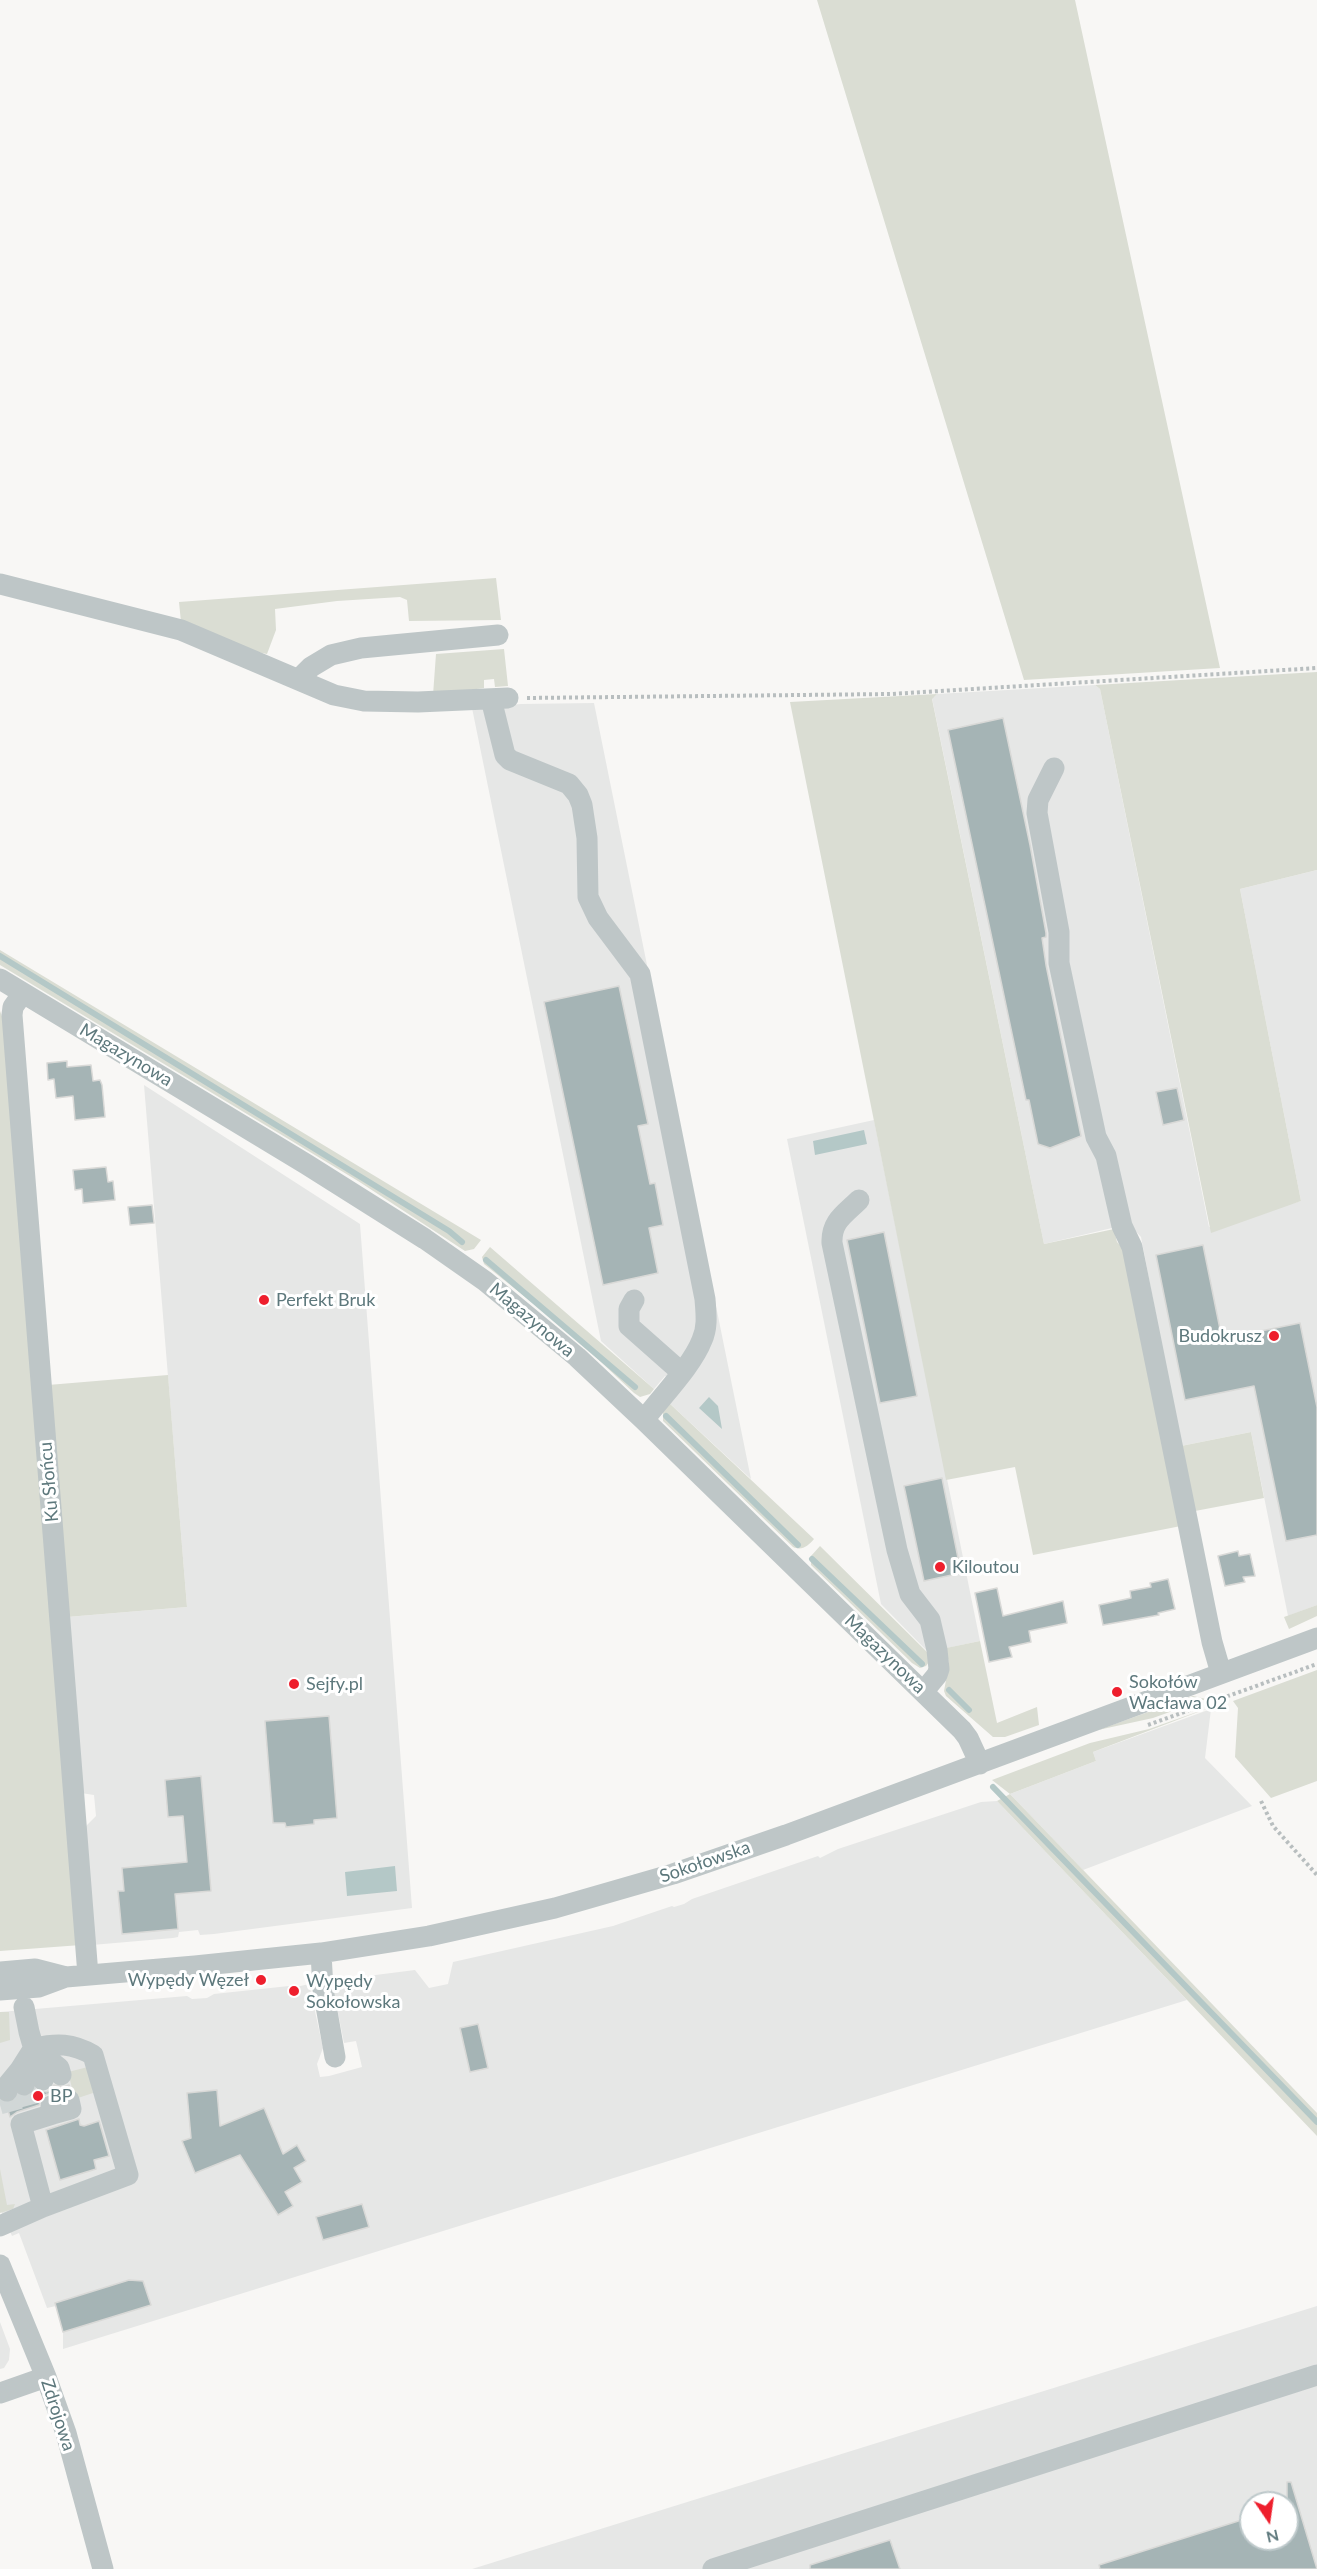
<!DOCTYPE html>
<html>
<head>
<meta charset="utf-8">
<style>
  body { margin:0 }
  #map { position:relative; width:1317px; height:2569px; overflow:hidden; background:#f8f7f5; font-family:Lato,sans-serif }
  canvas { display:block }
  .north { position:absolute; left:1239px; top:2491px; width:60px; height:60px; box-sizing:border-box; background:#fff; border:2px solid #bec9cb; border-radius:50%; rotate:167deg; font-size:16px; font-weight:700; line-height:24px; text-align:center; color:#5d787c }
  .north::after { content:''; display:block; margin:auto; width:21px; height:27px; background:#ee1f2d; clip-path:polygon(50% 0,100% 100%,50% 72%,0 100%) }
</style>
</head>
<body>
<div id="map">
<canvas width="1317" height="2569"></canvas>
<div class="north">N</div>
</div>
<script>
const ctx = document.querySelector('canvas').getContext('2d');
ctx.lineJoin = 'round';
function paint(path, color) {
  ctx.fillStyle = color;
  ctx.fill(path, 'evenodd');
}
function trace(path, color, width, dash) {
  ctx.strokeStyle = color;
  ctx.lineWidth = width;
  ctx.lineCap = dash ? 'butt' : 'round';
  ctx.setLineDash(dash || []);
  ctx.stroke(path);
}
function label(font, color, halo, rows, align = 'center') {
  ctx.font = font + ' Lato,sans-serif';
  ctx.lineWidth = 6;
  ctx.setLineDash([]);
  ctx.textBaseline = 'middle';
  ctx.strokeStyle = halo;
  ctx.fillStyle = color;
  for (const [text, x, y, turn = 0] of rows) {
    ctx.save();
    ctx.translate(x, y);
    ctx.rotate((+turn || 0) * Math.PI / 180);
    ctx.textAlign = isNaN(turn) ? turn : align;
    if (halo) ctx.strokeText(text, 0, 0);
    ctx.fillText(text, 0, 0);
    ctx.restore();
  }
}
const built = new Path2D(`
  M1095,685L1100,689L1209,1227L1301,1201L1240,889L1317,870V1605L1288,1616L1251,1432L1181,1446L1141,1237L1129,1224L1044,1244L932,698L937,694Z
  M594,703L751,1479L667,1401L678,1388L665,1376L654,1389L601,1341L472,708L521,704Z
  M144,1085L360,1224L412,1908L214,1934L200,1935L198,1930L179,1932L178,1937L173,1938L92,1945L83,1829L96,1816L94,1795L81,1793L67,1617L187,1607Z
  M874,1120L980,1641L928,1652L881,1604L787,1139Z
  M1211,1709L1205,1758L1252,1806L1083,1870L1010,1794L1096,1761L1093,1752Z
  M997,1801L1187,2000L63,2349V2332L56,2306L47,2308L19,2233L12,2236L0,2209V2012L187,1996L192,1999L207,1998L214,1994L289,1986L292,1988L309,1984L323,2048L317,2064L320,2077L329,2076L362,2067L356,2041L344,2043L333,1988L336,1980L415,1970L429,1988L448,1984L453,1962L613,1926L672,1906L674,1907L684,1904L692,1899L818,1856L820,1858L838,1849L981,1802Z
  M1317,2306V2569H472ZM1251,2503H1287V2539H1251Z
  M0,2322L10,2349L9,2360L4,2368L0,2369Z`);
const green = new Path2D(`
  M817,0H1075L1220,668L1024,680Z
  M496,578L501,620L409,621L407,600L400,597L337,601L275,609L276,630L267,654L252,651L181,622L179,602Z
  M504,649L508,686L495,687L494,679L484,680V688L433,695L436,654Z
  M1317,672V870L1240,889L1301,1201L1211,1233L1100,689L1095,685Z
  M937,694L932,699L1044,1244L1114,1229L1117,1242L1124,1249L1181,1526L1033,1555L1015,1467L946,1480L790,702Z
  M0,950L481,1240L474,1249L465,1251L358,1181L0,965Z
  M0,1011L4,1022L81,1945L0,1951Z
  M490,1247L654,1389L650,1394L640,1397L634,1393L569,1332L484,1264L482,1257Z
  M168,1375L187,1607L67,1617L48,1385Z
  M667,1401L814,1539C808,1546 802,1551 793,1547L663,1421V1412Z
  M1251,1432L1264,1498L1195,1511L1181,1446Z
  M820,1546L927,1652L929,1662L926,1666L920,1668L912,1663L811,1565V1556Z
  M1317,1605V1616L1289,1629L1284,1617Z
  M980,1641L997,1723L1037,1707L1039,1725L1005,1737H993L946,1696L944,1691L949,1664L946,1648Z
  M1317,1670V1781L1271,1798L1235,1757L1238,1708L1233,1701Z
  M1193,1696L1206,1699L1153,1718L1098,1730Z
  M1211,1707L1093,1752L1096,1761L1010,1794L1317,2113V2136L997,1801L1010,1794L992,1780L1090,1743L1149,1729Z
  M0,2012H9L10,2040L0,2043Z
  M88,2067L93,2093L78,2098L74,2096L68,2072Z
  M0,2169L7,2205L15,2204L13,2209L0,2213Z`);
const water = new Path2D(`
  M864,1130L867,1144L815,1155L813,1141Z
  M709,1397L718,1406L722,1429L699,1408Z
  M395,1866L397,1891L347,1896L345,1872Z`);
const stream = new Path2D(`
  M0,956L449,1231L462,1242
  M486,1260L635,1387
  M666,1416L798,1545
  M812,1559L922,1664
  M949,1690L969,1710
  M993,1787L1317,2122`);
const building = new Path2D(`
  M1003,718L1030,845L1046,933V937L1042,938L1046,965L1081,1136L1050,1148L1038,1144L1029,1100H1026L948,730Z
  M619,986L648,1124L638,1126L650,1184L655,1183L663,1225L649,1228L658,1273L603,1285L544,1002Z
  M67,1061V1067L91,1065L93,1081L100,1080L102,1085L105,1117L75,1120L73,1096L56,1098L54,1079L48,1080L47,1063Z
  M1177,1088L1184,1120L1163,1125L1156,1092Z
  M106,1167L108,1182L113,1181L115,1200L83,1203L82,1189L75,1190L73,1170Z
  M152,1205L154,1223L130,1225L128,1207Z
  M884,1232L917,1396L880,1403L847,1240Z
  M1203,1245L1222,1339L1300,1323L1317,1407V1535L1286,1541L1254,1386L1185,1400L1156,1255Z
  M942,1478L961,1573L924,1581L904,1486Z
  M1238,1551L1239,1556L1250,1554L1255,1576L1243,1577L1245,1582L1225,1586L1218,1556Z
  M1168,1579L1175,1609L1158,1613L1159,1615L1103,1625L1099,1605L1131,1598L1130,1591L1151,1587L1150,1583Z
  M997,1588L1003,1616L1063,1601L1067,1623L1029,1631L1031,1642L1009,1647L1012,1657L989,1662L975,1593Z
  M329,1716L337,1818L314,1820V1824L286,1827L285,1823H273L265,1721Z
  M201,1776L211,1891L175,1894L178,1929L122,1934L118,1891H124L122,1868L187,1862L183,1816L168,1817L165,1780Z
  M478,2024L488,2068L470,2072L460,2028Z
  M54,2085L64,2087L69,2085L70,2088L61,2090L57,2095L47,2094L42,2097L39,2105L17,2112L10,2117L6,2103L15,2101L18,2096L28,2097L35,2090L47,2092Z
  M217,2090L220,2126L264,2108L283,2154L297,2145L306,2161L294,2168L302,2182L285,2192L293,2206L278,2215L240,2155L195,2173L182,2141L191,2138L187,2093Z
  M79,2119L80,2125L84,2126L99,2121L109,2156L94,2160L96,2169L60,2180L46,2130Z
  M362,2204L369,2227L323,2240L316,2217Z
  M129,2280L143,2281L151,2305L63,2332L55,2303Z
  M1287,2482H1291L1317,2569H1100L1099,2565L1251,2517V2539H1287Z
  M890,2540L900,2569H810V2565Z`);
const minorTunnel = new Path2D(`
  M24,2085L31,2111
  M7,2091L14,2116`);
const path = new Path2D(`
  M527,698L891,694L1317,668
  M1148,1725L1317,1664
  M1261,1801L1273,1826L1317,1875`);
const minor = new Path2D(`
  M0,584L181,630L334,695L364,701L418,702L508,698
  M299,679L311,667L331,655L361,648L498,635
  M491,699L505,755L510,760L569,784L578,795L582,805L587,838L588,897L598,918L640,974L705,1299C706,1313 708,1327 702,1340C692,1366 661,1397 644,1420
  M1054,768L1038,800L1037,813L1059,932V963L1096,1137L1106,1156L1122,1226L1132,1247L1212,1642L1221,1673
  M0,979L306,1164L425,1239L485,1281L577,1357L644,1420L962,1730L968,1738L980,1764
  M23,993L13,1007L12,1015L88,1975
  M859,1200C845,1214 831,1221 832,1243L897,1550L910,1594L930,1620L937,1650L939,1669L937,1675L923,1692
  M634,1300L629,1309V1326L681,1372
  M321,1953L323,1989L335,2057
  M0,1972L35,1969L66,1977
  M0,1990L39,1987L66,1977L195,1966L321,1953L429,1936L555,1908L673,1874L786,1835L1317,1638
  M24,2007L29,2032L43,2080
  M34,2048C57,2043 72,2043 93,2055L128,2175L43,2207
  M24,2085L20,2070L34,2048L59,2068L61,2075
  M7,2091L6,2087L20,2070
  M53,2114L71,2109L69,2100
  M0,2226L43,2207L21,2124L53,2114L51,2106
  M0,2265L46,2377L66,2433L103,2569
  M0,2393L46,2377
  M713,2569L1317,2375`);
const markers = [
  [264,1300,6,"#ee1f2d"],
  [1274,1336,6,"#ee1f2d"],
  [940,1567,6,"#ee1f2d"],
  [294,1684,6,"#ee1f2d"],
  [1117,1692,6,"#ee1f2d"],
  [261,1980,6,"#ee1f2d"],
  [294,1991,6,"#ee1f2d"],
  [38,2096,6,"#ee1f2d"]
];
const streetNames = [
  ["Magazynowa",126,1055,31],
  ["Magazynowa",532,1320,40],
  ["Ku Słońcu",49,1482,-95],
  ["Magazynowa",885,1654,44],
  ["Sokołowska",705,1862,-19],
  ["Zdrojowa",58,2415,72]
];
const poiNames = [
  ["Perfekt Bruk",276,1300],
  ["Budokrusz",1262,1336,"right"],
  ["Kiloutou",952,1567],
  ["Sokołów",1129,1682],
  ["Wacława 02",1129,1703],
  ["Sejfy.pl",306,1684],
  ["Wypędy Węzeł",249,1980,"right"],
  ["Wypędy",306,1981],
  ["Sokołowska",306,2002],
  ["BP",50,2096]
];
paint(built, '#e6e7e6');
paint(green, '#daddd3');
paint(water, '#b4c8c7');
trace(stream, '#b4c8c7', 6);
paint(building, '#a5b4b5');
trace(building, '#d9d9d7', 1.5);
trace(minorTunnel, '#d1d7d7', 21, [21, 10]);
trace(path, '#b8bebf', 4, [3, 3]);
trace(minor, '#bec6c7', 21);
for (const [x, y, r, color] of markers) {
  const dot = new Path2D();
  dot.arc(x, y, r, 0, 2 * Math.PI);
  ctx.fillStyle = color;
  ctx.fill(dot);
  trace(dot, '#fff', 2);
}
label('18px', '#5d787c', '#fff', streetNames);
label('18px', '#5d787c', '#fff', poiNames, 'left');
</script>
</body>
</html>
